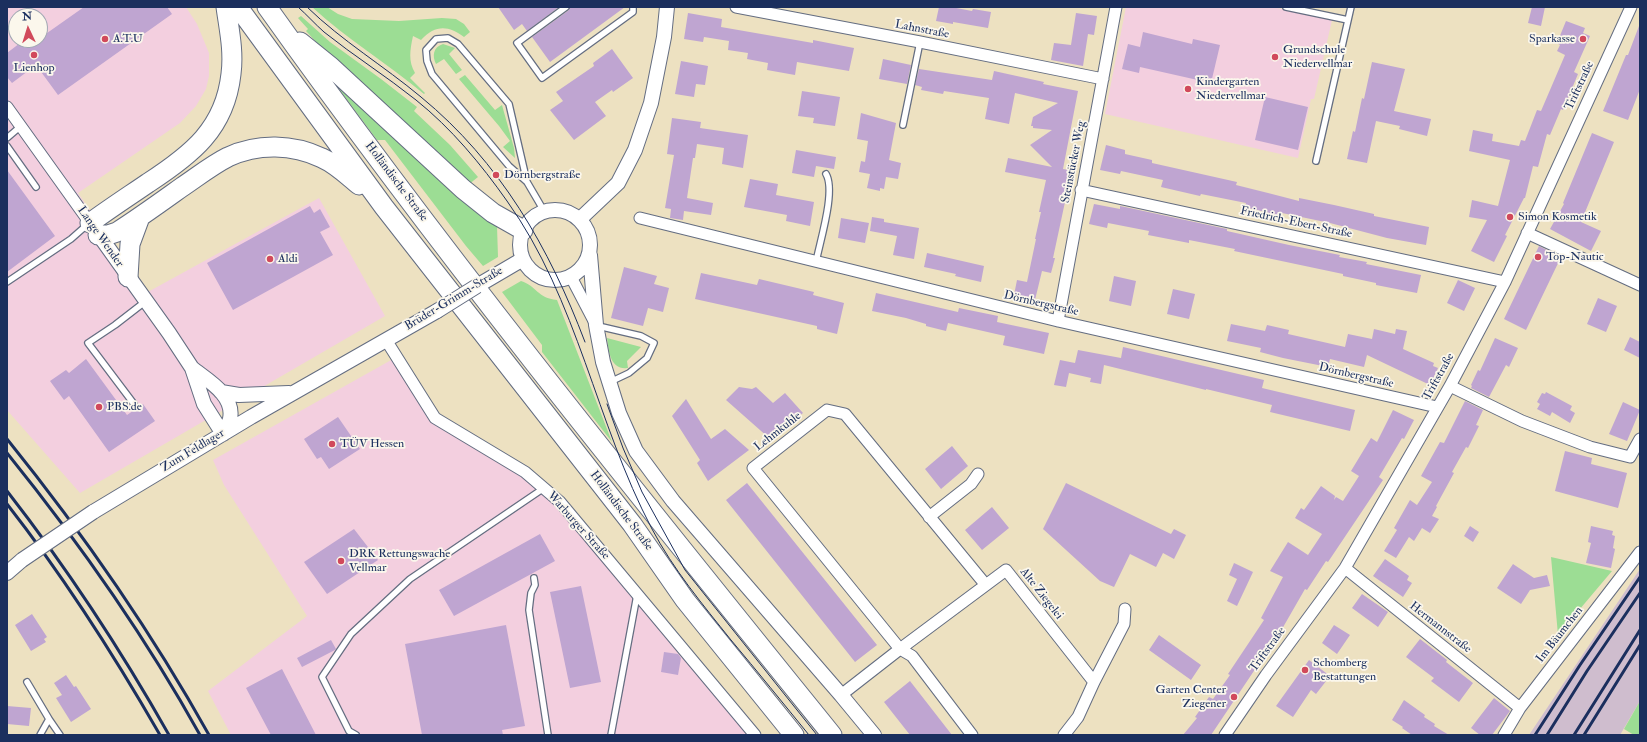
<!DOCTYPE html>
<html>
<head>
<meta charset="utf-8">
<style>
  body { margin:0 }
  #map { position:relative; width:1647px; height:742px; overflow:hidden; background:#ede1c1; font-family:"IM FELL Double Pica",serif }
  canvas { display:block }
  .frame { position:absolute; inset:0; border:8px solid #1b2f5e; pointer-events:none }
  .north { position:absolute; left:8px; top:8px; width:40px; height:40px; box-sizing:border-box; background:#fbf7ec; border:1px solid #a1a7b3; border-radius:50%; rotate:356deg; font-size:11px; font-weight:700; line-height:16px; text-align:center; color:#1b2f5e }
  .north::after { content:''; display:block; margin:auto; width:14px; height:18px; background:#d1495b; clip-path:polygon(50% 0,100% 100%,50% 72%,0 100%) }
</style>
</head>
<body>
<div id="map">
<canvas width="1647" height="742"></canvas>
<div class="frame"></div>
<div class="north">N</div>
</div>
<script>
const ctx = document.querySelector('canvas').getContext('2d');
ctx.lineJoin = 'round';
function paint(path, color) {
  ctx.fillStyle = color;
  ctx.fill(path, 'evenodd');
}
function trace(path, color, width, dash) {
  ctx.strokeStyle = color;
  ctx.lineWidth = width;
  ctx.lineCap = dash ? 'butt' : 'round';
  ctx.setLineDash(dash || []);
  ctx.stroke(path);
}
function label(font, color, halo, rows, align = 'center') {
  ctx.font = font + ' "IM FELL Double Pica",serif';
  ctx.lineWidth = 3.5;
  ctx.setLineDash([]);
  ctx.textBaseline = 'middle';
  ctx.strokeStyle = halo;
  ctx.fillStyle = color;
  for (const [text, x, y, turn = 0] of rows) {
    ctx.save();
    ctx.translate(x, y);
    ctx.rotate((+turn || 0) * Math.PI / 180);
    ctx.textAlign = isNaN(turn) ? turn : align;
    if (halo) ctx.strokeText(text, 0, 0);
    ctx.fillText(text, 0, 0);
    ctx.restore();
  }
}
const built = new Path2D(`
  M7,7H186L197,24L209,53V76L206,89L196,106L180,123L78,193L146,293L319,198L385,316L80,493L7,410ZM16,16H40V40H16Z
  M1126,7H1273L1332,20L1314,99H1311L1298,158L1105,114Z
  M393,359L433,421L525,472L560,502L755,735H231L208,691L307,616L224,485L213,460Z`);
const industrial = new Path2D(`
  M1640,569V701L1620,735H1529Z`);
const green = new Path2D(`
  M312,7H327L338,14L352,19L399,21L442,18L456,19L464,24L470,32L464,37C448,25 435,25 421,40L413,36C410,50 408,61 415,73L410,78L425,93L424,94C388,64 347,39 312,7Z
  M301,16L330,42L381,79L417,107L414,111L450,145L478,177L468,185L329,56L306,31L308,29L298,18Z
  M443,44L455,48L449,54L462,70L456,74L444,59L436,64C432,56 433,47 443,44Z
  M465,75L495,110L502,105L514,148L515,158L503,147L510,141L499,126L459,79Z
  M344,85L497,226L498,257L483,266L466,246L385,140H377L339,89Z
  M521,281C537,286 537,298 557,300L612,442L542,352V345L502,292Z
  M607,338L641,347L627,361L628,368C610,370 609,352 607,338Z
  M1551,557L1612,571L1558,635Z
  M1640,701V735H1634L1624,729Z`);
const building = new Path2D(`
  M84,7H167L172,14L58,95L36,65L12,83L7,77V53L24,40H40V38Z
  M498,7H559L527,31L522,24L514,30Z
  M570,7H625L550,62L532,37L569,10Z
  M939,7H951L972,11L973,9L991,12L988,28L953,22V24L936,21Z
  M1532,7H1545L1541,26L1528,23Z
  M688,13L722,19L721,27L813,43V40L854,48L849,71L797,62L795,75L767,70L768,63L747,59L748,53L728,50L729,41L704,37L703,42L684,39Z
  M1076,13L1097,16L1094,35L1088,34L1083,66L1051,60L1054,43L1071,45Z
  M1566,21L1585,28L1583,33L1590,36L1574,72L1578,74L1563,110L1561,109L1550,135L1547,134L1538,167L1533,166L1525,198H1524L1505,235L1507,236L1494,262L1471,251L1487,220L1469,217L1472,200L1498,206L1510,160L1469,151L1473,130L1493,134L1492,141L1519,146L1521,140L1525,141L1537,110L1541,111L1565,55L1557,51L1560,45L1557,43Z
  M1639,26L1640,89L1628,120L1603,111L1626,55H1628Z
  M1143,32L1192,44L1193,39L1220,45L1211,83L1140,67L1139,73L1122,69L1128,44L1140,47Z
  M612,49L633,78L613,92L612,90L595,102L606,116L574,140L550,110L563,101L556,92L594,66L593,63Z
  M883,59L911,65L907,84L879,79Z
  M681,61L708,66L705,85L696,84L694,97L675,94Z
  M1372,62L1405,69L1394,111L1431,119L1427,136L1399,129L1400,126L1376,121L1367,163L1347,159L1353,131L1355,132L1362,98L1364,99Z
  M919,69L992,80L994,71L1044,82L1043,84L1078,91L1063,169L1069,170L1063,202H1065L1053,258H1055L1051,273L1042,271L1035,300L1014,295L1017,280L1027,282L1036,239H1035L1041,212H1039L1046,180L1005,172L1008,158L1052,167L1030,145L1052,130L1033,128V126H1031L1033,117L1058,103L1015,93L1009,124L985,119L989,98L944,91L943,94L921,90L922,87L915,85Z
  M802,91L840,97L835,126L813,123L814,118L798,116Z
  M1265,97L1308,107L1298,150L1255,140Z
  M861,113L896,123L889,160L901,163L898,179L886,177L884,189L880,188V191L867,188L870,174L859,172L861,161L865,162L868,141L857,139Z
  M672,118L701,122L700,128L748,135L743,168L722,164L724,148L697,144L695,158H693L687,198L713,203L711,215L684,211L683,220L670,218L671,209L665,208L674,155L667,154Z
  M1592,133L1614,142L1581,222L1601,231L1591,251L1550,229L1564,204L1563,203Z
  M1106,145L1125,150V154L1152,160V163L1237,182L1236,185L1268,193L1299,201V198L1334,205L1374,214V216L1429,227L1426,245L1387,238L1330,223L1282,213L1281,216L1245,207L1246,203L1201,194L1200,196L1161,187L1163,180L1121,171L1120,174L1100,170Z
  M796,150L836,157L834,169L816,166L814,177L792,173Z
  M7,170L55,236L7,272Z
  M750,179L778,184L776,195L814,202L810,226L786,221L787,215L744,207Z
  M1094,204L1120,209V206L1125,207L1227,229V231L1289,245L1340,255L1339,257L1367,262L1366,264L1421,275L1417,293L1376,285V283L1343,276V274L1234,251L1235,249L1189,240V243L1148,235L1149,231L1108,223L1107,228L1089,224Z
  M310,206L314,213L320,209L330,227L320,232L333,255L233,310L207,263Z
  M872,217L884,219V222L919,228L914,259L893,255L897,236L870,231Z
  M841,218L869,223L865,243L838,238Z
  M1539,246L1561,257L1526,330L1504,319Z
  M927,253L984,266L981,282L955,276L956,274L924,267Z
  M624,267L657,276L654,284L669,288L663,312L648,308L643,326L611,318Z
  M701,273L757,285L759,279L814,292L813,295L844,303L837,334L817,329V326L695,299Z
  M1114,276L1136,281L1131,306L1109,301Z
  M1458,280L1475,288L1464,311L1447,303Z
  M1173,289L1195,294L1189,319L1167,314Z
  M876,293L958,312L959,308L998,316L997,322L1049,333L1044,354L1003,345L1005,336L948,323L946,331L926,326V324L906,318L872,311Z
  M1598,298L1617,306L1606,332L1587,324Z
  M1231,324L1265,331L1267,325L1289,330L1288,334L1345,347L1348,334L1372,339L1374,329L1395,334L1396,329L1407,331L1403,349L1434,363L1433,366L1438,368L1430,385L1367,355L1364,367L1330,359L1328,367L1283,358L1260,352L1261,348L1227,341Z
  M1630,337L1640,342V358L1624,350Z
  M1495,338L1518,348L1509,367L1506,365L1489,397L1471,388L1472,386L1471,385L1478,370L1480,371Z
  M1123,347L1264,380L1262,388L1355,410L1350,431L1270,412L1272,405L1206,389V390L1104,365L1101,384L1090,382L1091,378L1069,373L1066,387L1054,385L1060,360L1075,363L1078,350L1121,358Z
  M86,359L127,415L143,404L155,421L109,452L69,396L64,400L50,381L66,370L69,373Z
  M739,387L752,389L756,387L773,403L785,393L803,413L769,438L726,400Z
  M1546,392L1572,406L1570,410L1575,413L1570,423L1552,412L1550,416L1537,409L1540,404L1537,402L1542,393L1545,394Z
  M686,399L711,439L725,429L749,450L708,481L697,463L700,460L672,416Z
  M1465,401L1483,410L1476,425L1479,426L1468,448L1466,447L1452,472L1454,473L1436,506L1437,507L1432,516L1439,519L1430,533L1422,528L1414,541L1409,537L1396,558L1384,551L1397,530L1394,528L1410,500L1417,505L1432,482L1421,476L1440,442L1444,443Z
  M1623,402L1640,410L1627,441L1609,434Z
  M1393,410L1414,420L1404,439L1402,438L1379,477L1383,480L1328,562L1326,561L1307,590L1305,589L1282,629L1211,735H1183L1197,718L1195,717L1209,697L1213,699L1230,675L1228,674L1264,620L1261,618L1283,577L1270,571L1288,542L1308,555L1322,534L1295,518L1301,508L1304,510L1321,486L1335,496L1334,500L1336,497L1343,501L1359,476L1351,471L1371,438L1377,442Z
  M338,417L360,449L329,469L321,457L317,459L304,439Z
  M952,446L968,466L941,489L925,469Z
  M1565,451L1592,458L1591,464L1627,473L1618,508L1555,491Z
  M747,483L877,645L855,662L726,500Z
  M1066,483L1171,534L1174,529L1186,535L1174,559L1163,553L1156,567L1130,554L1114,587L1100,581L1043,529Z
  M992,507L1009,528L982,550L965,530Z
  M1470,526L1479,532L1473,542L1464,536Z
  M1591,526L1613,531L1612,535L1615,536L1613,548L1615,549L1611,568L1586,563L1591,543L1588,542Z
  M354,529L378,560L327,594L304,562Z
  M540,534L555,561L454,616L439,590Z
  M1385,559L1409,576L1407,580L1412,583L1403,597L1373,576Z
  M1234,563L1253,572L1237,606L1227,601L1237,579L1229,575Z
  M1513,564L1534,578L1547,575L1550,586L1530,590L1521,604L1497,588Z
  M581,586L601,682L570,688L550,592Z
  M1362,594L1388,612L1378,627L1352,608Z
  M32,614L47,637L44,639L46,642L31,651L15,625Z
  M506,625L525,726L502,730L503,735H422L405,644Z
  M1334,625L1350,635L1337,654L1322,643Z
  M1159,635L1201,665L1191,680L1149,650Z
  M1420,639L1447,660L1446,662L1473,683L1459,702L1431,681L1434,678L1406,657Z
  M331,640L336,649L335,650L302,667L297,658Z
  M664,652L678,654L681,658L678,675L661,672Z
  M1309,660L1330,676L1316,694L1311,690L1293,717L1276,706Z
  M282,669L316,735H271L246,688Z
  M66,675L74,687L76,686L91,709L71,722L56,698L62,695L54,683Z
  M910,681L952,735H910L884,702Z
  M1494,698L1510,711L1492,735H1480L1471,728Z
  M1404,700L1425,715L1424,717L1435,724L1434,726L1449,735H1412L1402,728L1403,727L1392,720Z
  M7,706L31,708L29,726L7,724Z`);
const service = new Path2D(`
  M566,7L517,43L542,78L633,12V7
  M1286,7L1348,20
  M903,125L920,42
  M7,138L21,126
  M7,146L36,187
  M1316,161L1351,7
  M527,182L509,104L458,44L448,38L436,39L426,50L427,61L432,74L509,166L527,182L544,211
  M816,262C820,241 836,191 826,174
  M7,282L71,239L88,224
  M598,326L641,336L654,343L647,358L629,373L610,382
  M134,404L88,343L115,325L146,301
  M534,578L535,585L531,593L529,610L548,735
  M27,682L49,719L40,735
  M49,719L60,735
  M356,735L349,731L322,677L351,634L410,579L544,488
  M611,735L637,595`);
const minor = new Path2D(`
  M736,7L920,42L1103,79
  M7,107L90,223
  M1081,190L1505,282
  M640,218L1058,321L1437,407
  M1527,233L1640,285
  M571,277L594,321
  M1058,321L1116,7
  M386,340L435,418L525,472L560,502L755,735
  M1450,386L1522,421L1590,447L1630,457L1640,439
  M929,517L971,484L978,474
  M1345,568L1520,708
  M841,695L900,649L753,468L827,410L845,414L985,584
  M972,735L912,656L900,649L1006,570L1094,682
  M1064,735L1078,717L1094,682L1124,624L1125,609
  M1225,735L1266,675L1345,568L1450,386L1505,282L1631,7
  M1504,735L1520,708L1640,552`);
const tertiary = new Path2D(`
  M520 245a35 35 0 1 1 70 0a35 35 0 1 1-70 0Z
  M580,219L618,183L635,150L651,103L664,37L667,7
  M94,228L169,333L192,368L204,404L223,434
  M590,255L596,325L603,362L619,413L636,451L673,501L841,695L874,735
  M477,286L523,259
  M192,368C207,380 235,395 230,419C229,424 225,429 223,434
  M221,392L239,395L289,393
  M93,512L251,417L437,311
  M7,573L22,560`);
const trunk = new Path2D(`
  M238,7L384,207L632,524L685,600L794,735
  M267,7C445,257 639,496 832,735
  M300,42L331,67L463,189L493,213L523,230
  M90,223C109,209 129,196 148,183C191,155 225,129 231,74C234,51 229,29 226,7
  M98,235H108L117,232C139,218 161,202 182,187C197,177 212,165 228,157C258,143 293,144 322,158C336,164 347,175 359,185
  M128,277L130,244L140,217`);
const tram = new Path2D(`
  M298,7C307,15 315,24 324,32C354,56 386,76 416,100C451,128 481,164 507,201C578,300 596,423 652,529C673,569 703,605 731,640C757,671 783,703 809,735
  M307,7C342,41 384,66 421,97C500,162 549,247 585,342
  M607,404L623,448L642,492L685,570L817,735`);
const rail = new Path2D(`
  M7,439C82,532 151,631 209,735
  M7,453C78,541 145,636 200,735
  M7,491C67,568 121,650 169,735
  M7,504C64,577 114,655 160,735
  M1535,735L1580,665L1640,577
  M1547,735L1587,671L1640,593
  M1574,735L1640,630
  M1584,735L1640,645`);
const tertiaryBridge = new Path2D(`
  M437,311L477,286
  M22,560L93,512`);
const markers = [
  [105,39,4,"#d1495b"],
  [1583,39,4,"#d1495b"],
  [34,55,4,"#d1495b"],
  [1275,57,4,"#d1495b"],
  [1188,89,4,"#d1495b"],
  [496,175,4,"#d1495b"],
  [1510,217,4,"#d1495b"],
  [1538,257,4,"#d1495b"],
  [270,259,4,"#d1495b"],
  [99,407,4,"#d1495b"],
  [332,444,4,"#d1495b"],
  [341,561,4,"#d1495b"],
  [1305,670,4,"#d1495b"],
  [1234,697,4,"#d1495b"]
];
const streetNames = [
  ["Lahnstraße",922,30,11],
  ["Triftstraße",1580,86,-65],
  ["Steinstücker Weg",1074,162,-79],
  ["Holländische Straße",396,182,53],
  ["Friedrich-Ebert-Straße",1296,223,12],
  ["Lange Wender",100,237,55],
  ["Brüder-Grimm-Straße",454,299,-31],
  ["Dörnbergstraße",1041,304,13],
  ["Dörnbergstraße",1356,376,13],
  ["Triftstraße",1439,377,-61],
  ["Lehmkuhle",778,432,-38],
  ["Zum Feldlager",193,451,-31],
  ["Holländische Straße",621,511,53],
  ["Warburger Straße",578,526,48],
  ["Alte Ziegelei",1041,594,52],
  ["Hermannstraße",1440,628,38],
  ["Im Bäumchen",1560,635,-52],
  ["Triftstraße",1268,650,-54]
];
const poiNames = [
  ["A.T.U",113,39],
  ["Sparkasse",1575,39,"right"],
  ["Grundschule",1283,50],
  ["Niedervellmar",1283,64],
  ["Lienhop",34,68,"center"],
  ["Kindergarten",1196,82],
  ["Niedervellmar",1196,96],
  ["Dörnbergstraße",504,175],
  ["Simon Kosmetik",1518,217],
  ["Top-Nautic",1546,257],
  ["Aldi",278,259],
  ["PBS.de",107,407],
  ["TÜV Hessen",340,444],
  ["DRK Rettungswache",349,554],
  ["Vellmar",349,568],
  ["Schomberg",1313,663],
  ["Bestattungen",1313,677],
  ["Garten Center",1226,690,"right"],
  ["Ziegener",1226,704,"right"]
];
paint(built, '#f3cfdf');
paint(industrial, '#cfbdce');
paint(green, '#9cdd94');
paint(building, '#bfa5d1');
trace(service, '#646d81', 8);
trace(minor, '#646d81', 13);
trace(tertiary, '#646d81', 16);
trace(trunk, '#646d81', 21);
trace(service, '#fff', 5.5);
trace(minor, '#fff', 11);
trace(tertiary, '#fff', 14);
trace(trunk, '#fff', 19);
trace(tram, '#1b2f5e', 1);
trace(rail, '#1b2f5e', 3);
trace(tertiaryBridge, '#646d81', 16, []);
trace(tertiaryBridge, '#fff', 14);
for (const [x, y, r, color] of markers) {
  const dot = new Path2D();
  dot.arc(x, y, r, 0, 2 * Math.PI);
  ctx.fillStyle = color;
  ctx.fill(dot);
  trace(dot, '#fbf7ec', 1.5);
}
label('12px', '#1b2f5e', '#fbf7ec', streetNames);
label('12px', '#1b2f5e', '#fbf7ec', poiNames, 'left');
</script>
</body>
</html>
